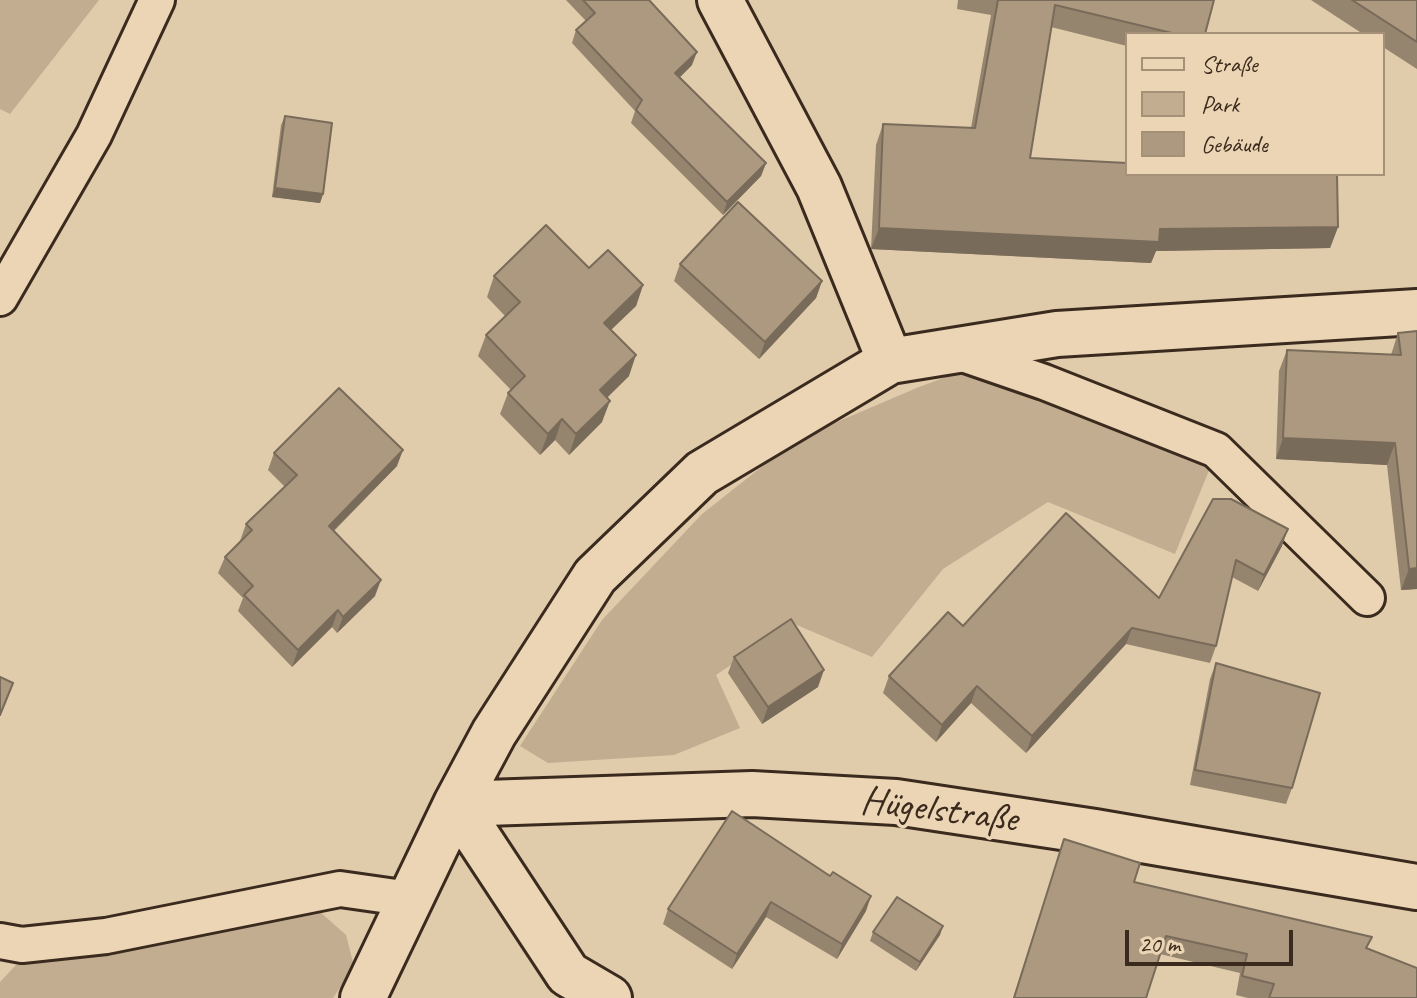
<!DOCTYPE html>
<html>
<head>
<meta charset="utf-8">
<style>
  body { margin:0 }
  #map { position:relative; width:1417px; height:998px; overflow:hidden; background:#e0cbab; font-family:Caveat,sans-serif }
  canvas { display:block }
  .legend { position:absolute; left:1125px; top:32px; width:260px; height:144px; box-sizing:border-box; background:#ebd5b4; border:2px solid #a59178; margin:0; padding:10px 14px; list-style:none; font-size:24px; color:#3b2a1e }
  .legend li { display:flex; align-items:center; gap:16px; height:40px }
  .legend b { width:40px; border:2px solid #a59178 }
  .scale { position:absolute; left:1125px; top:930px; width:168px; height:36px; box-sizing:border-box; border:4px solid #3b2a1e; border-top:0; padding-left:10px; font-size:24px; line-height:28px; white-space:nowrap; color:#3b2a1e; -webkit-text-stroke:6px #ebd5b4; paint-order:stroke }
</style>
</head>
<body>
<div id="map">
<canvas width="1417" height="998"></canvas>
<ul class="legend">
<li><b style="height:10px;background:#ebd5b4"></b>Straße</li>
<li><b style="height:22px;background:#c2ad91"></b>Park</li>
<li><b style="height:22px;background:#ad9980"></b>Gebäude</li>
</ul>
<div class="scale">20 m</div>
</div>
<script>
const ctx = document.querySelector('canvas').getContext('2d');
ctx.lineJoin = 'round';
function paint(path, color) {
  ctx.fillStyle = color;
  ctx.fill(path, 'evenodd');
}
function trace(path, color, width, dash) {
  ctx.strokeStyle = color;
  ctx.lineWidth = width;
  ctx.lineCap = dash ? 'butt' : 'round';
  ctx.setLineDash(dash || []);
  ctx.stroke(path);
}
function label(font, color, halo, rows, align = 'center') {
  ctx.font = font + ' Caveat,sans-serif';
  ctx.lineWidth = 7;
  ctx.setLineDash([]);
  ctx.textBaseline = 'middle';
  ctx.strokeStyle = halo;
  ctx.fillStyle = color;
  for (const [text, x, y, turn = 0] of rows) {
    ctx.save();
    ctx.translate(x, y);
    ctx.rotate((+turn || 0) * Math.PI / 180);
    ctx.textAlign = isNaN(turn) ? turn : align;
    if (halo) ctx.strokeText(text, 0, 0);
    ctx.fillText(text, 0, 0);
    ctx.restore();
  }
}
const green = new Path2D(`
  M0,0H99L10,114L0,109Z
  M965,370L1210,468L1175,554L1048,502L943,569L872,657L792,623L716,675L740,728L674,755L548,763L520,746L602,620L702,514L797,439L919,387Z
  M320,912L346,935L354,966L333,998H0V982L16,965Z`);
const service = new Path2D(`
  M0,298L94,135L157,0
  M954,351L1044,382L1216,450L1367,598
  M0,941L22,945L106,936L340,889L410,899`);
const minor = new Path2D(`
  M720,0L819,187L890,361
  M456,804L752,794L896,802L1095,832L1417,887
  M456,804L568,974L609,998
  M363,998L456,804L494,733L595,576L702,473L890,361L1057,334L1417,312`);
const wall = new Path2D(`
  M566,0H649L692,65L680,77L766,163L761,176L723,215L631,123L635,111L572,43L576,30L586,21Z
  M958,0H1214L1205,34H1127V46L1051,27L1030,158L1338,227L1330,248L1156,251L1151,263L871,249L876,145L883,124L971,128L991,15L957,9Z
  M1311,0H1417V69L1383,47V34H1363Z
  M285,116L323,194L320,203L272,197L281,125Z
  M680,264L822,281L816,298L759,359L674,281Z
  M589,268L643,285L636,306L611,330L629,376L607,398L602,422L569,455L555,440L540,455L500,414L508,393L511,390L478,356L486,335L505,316L487,297L494,276Z
  M1417,331V589L1401,590L1387,465L1276,459L1279,371L1287,350L1391,355L1398,333Z
  M274,453L397,466L334,531L375,596L337,633L332,627L292,667L238,611L243,598L218,573L225,557L240,541L246,524L285,487L268,470Z
  M1213,499L1282,546L1258,591L1232,577L1216,646L1210,663L1126,644L1026,753L971,703L936,742L883,693L889,676L963,626L1159,598Z
  M734,657L818,687L762,724L728,673Z
  M1216,663L1292,788L1286,804L1190,785L1210,679Z
  M732,811L866,911L837,959L766,917L732,969L663,924L668,909Z
  M1064,839L1134,882L1367,949L1417,998H1248L1236,995L1240,973L1160,954L1146,998H1013Z
  M873,932L940,935L916,971L870,941Z`);
const shadedWall = new Path2D(`
  M697,52L692,65L671,86L675,73Z
  M766,163L761,176L723,215L727,202Z
  M275,188L323,194L320,203L272,197Z
  M1338,227L1330,248L1156,251L1151,263L871,249L879,228L1160,229Z
  M822,281L816,298L759,359L765,342Z
  M643,285L636,306L596,344L604,323Z
  M636,355L629,376L593,411L600,390Z
  M610,401L602,422L569,455L576,434Z
  M562,419L555,440L540,455L548,434Z
  M1283,438L1395,443L1387,465L1276,459Z
  M403,450L397,466L322,542L329,526Z
  M1288,529L1282,546L1258,591L1264,575Z
  M1417,568V589L1401,590L1409,569Z
  M381,580L375,596L337,633L343,617Z
  M338,610L332,627L292,667L298,650Z
  M1132,628L1126,644L1026,753L1032,736Z
  M824,670L818,687L762,724L768,707Z
  M977,686L971,703L936,742L942,725Z
  M871,896L866,911L837,959L842,944Z
  M771,902L766,917L732,969L737,954Z
  M943,926L940,935L916,971L920,962Z`);
const building = new Path2D(`
  M583,0H649L697,52L675,73L766,163L727,202L636,110L642,100L576,30L595,13Z
  M998,0H1214L1205,34H1176L1055,5L1030,158L1127,163V174H1337L1338,227L1160,229L1159,242L879,228L883,124L975,128Z
  M1352,0H1417V42Z
  M285,116L332,123L323,194L275,188Z
  M738,202L822,281L765,342L680,264Z
  M546,225L589,268L608,250L643,285L604,323L636,355L600,390L610,401L576,434L562,419L548,434L508,393L525,376L486,335L520,302L494,276Z
  M1417,331V568L1409,569L1395,443L1283,438L1287,350L1401,355L1398,333Z
  M339,388L403,450L329,526L381,580L343,617L338,610L298,650L244,595L253,586L225,557L252,530L246,524L297,475L274,453Z
  M1213,499H1231L1288,529L1264,575L1236,560L1216,646L1132,628L1032,736L977,686L942,725L889,676L948,612L963,626L1066,513L1159,598Z
  M791,619L824,670L768,707L734,657Z
  M1216,663L1320,693L1292,788L1195,770Z
  M0,677L13,683L0,715Z
  M732,811L830,876L833,872L871,896L842,944L771,902L737,954L668,909Z
  M1064,839L1140,863L1134,882L1372,937L1366,948L1417,968V998H1269L1274,984L1242,976L1247,954L1166,936L1146,998H1014Z
  M897,897L943,926L920,962L873,932Z`);
const streetNames = [
  ["Hügelstraße",939,811,7]
];
paint(green, '#c2ad91');
trace(service, '#3b2a1e', 40);
trace(minor, '#3b2a1e', 50);
trace(service, '#ebd5b4', 34);
trace(minor, '#ebd5b4', 44);
paint(wall, '#95846e');
paint(shadedWall, '#796b5a');
paint(building, '#ad9980');
trace(building, '#796b5a', 2);
label('40px', '#3b2a1e', '#ebd5b4', streetNames);
</script>
</body>
</html>
